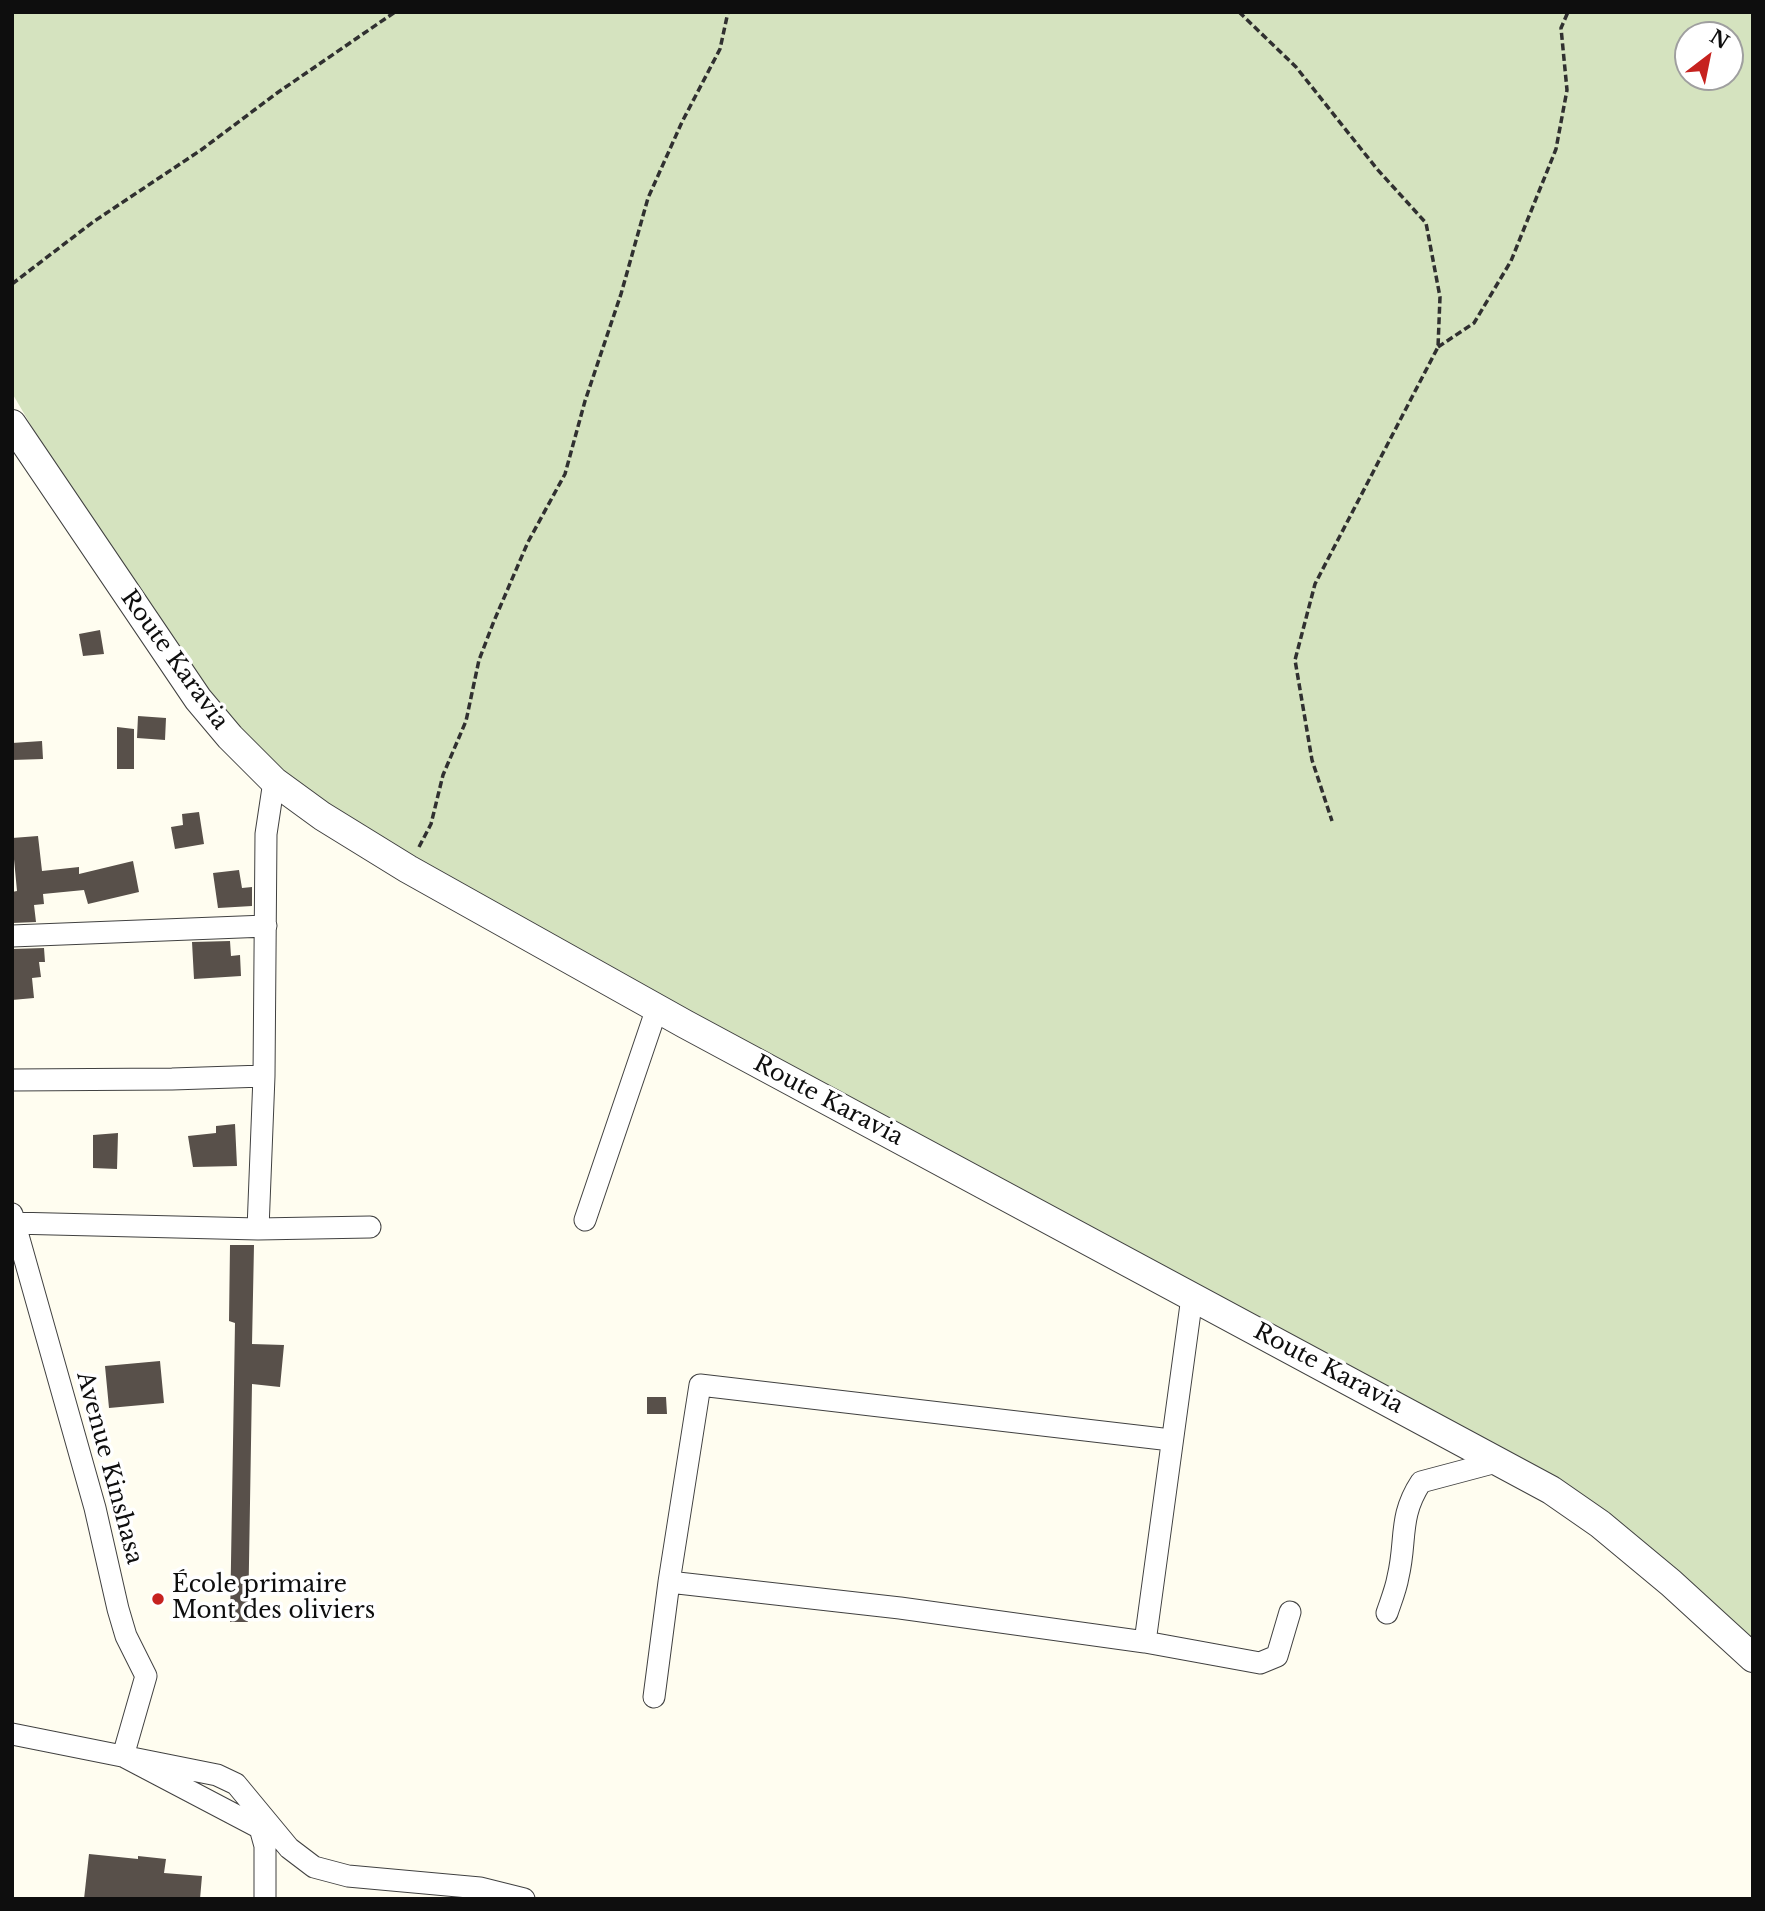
<!DOCTYPE html>
<html>
<head>
<meta charset="utf-8">
<style>
  body { margin:0 }
  #map { position:relative; width:1765px; height:1911px; overflow:hidden; background:#fffdf0; font-family:"Libre Baskerville",serif }
  canvas { display:block }
  .frame { position:absolute; inset:0; border:14px solid #0e0e0e; pointer-events:none }
  .north { position:absolute; left:1674px; top:21px; width:70px; height:70px; box-sizing:border-box; background:#fff; border:2px solid #9f9f9f; border-radius:50%; rotate:32deg; font-size:19px; font-weight:700; line-height:28px; text-align:center; color:#0e0e0e }
  .north::after { content:''; display:block; margin:auto; width:24px; height:32px; background:#c6221f; clip-path:polygon(50% 0,100% 100%,50% 72%,0 100%) }
</style>
</head>
<body>
<div id="map">
<canvas width="1765" height="1911"></canvas>
<div class="frame"></div>
<div class="north">N</div>
</div>
<script>
const ctx = document.querySelector('canvas').getContext('2d');
ctx.lineJoin = 'round';
function paint(path, color) {
  ctx.fillStyle = color;
  ctx.fill(path, 'evenodd');
}
function trace(path, color, width, dash) {
  ctx.strokeStyle = color;
  ctx.lineWidth = width;
  ctx.lineCap = dash ? 'butt' : 'round';
  ctx.setLineDash(dash || []);
  ctx.stroke(path);
}
function label(font, color, halo, rows, align = 'center') {
  ctx.font = font + ' "Libre Baskerville",serif';
  ctx.lineWidth = 7;
  ctx.setLineDash([]);
  ctx.textBaseline = 'middle';
  ctx.strokeStyle = halo;
  ctx.fillStyle = color;
  for (const [text, x, y, turn = 0] of rows) {
    ctx.save();
    ctx.translate(x, y);
    ctx.rotate((+turn || 0) * Math.PI / 180);
    ctx.textAlign = isNaN(turn) ? turn : align;
    if (halo) ctx.strokeText(text, 0, 0);
    ctx.fillText(text, 0, 0);
    ctx.restore();
  }
}
const cemetery = new Path2D(`
  M12,12H1753V1644L1559,1487L435,874L304,792L221,710L39,439L12,393ZM1688,35H1730V77H1688Z`);
const building = new Path2D(`
  M100,630L104,654L83,656L79,634Z
  M138,716L166,718L165,740L137,738Z
  M117,727L134,729V769H117Z
  M42,741L43,759L12,760V743Z
  M199,812L204,844L175,849L171,827L183,825L182,814Z
  M38,836L42,871L79,867V874L133,861L139,892L88,904L84,890L43,894L44,904L34,905L36,922L12,923V892L17,891L12,838Z
  M239,870L242,888L252,887V906L218,908L213,873Z
  M230,941L231,956L240,955L241,976L194,979L192,942Z
  M44,948L45,962H39L41,977L32,978L34,998L12,1000V949Z
  M235,1124L237,1166L193,1167L188,1136L216,1133V1126Z
  M118,1133L117,1169L93,1168V1135Z
  M230,1245H254L252,1344L284,1345L280,1387L252,1384L248,1622H230L235,1323L229,1321Z
  M160,1361L164,1403L109,1408L105,1366Z
  M647,1397H666L667,1414H647Z
  M89,1854L138,1859V1856L166,1859L164,1873L202,1876L200,1899H84Z`);
const path = new Path2D(`
  M1239,12L1296,67L1377,169L1426,223L1440,297L1438,347L1315,584L1295,660L1312,760L1332,821
  M12,284L93,222L201,150L277,93L395,12
  M1438,347L1474,323L1511,261L1556,149L1567,90L1561,28L1568,12
  M419,847L431,824L443,775L466,721L479,660L494,621L528,542L565,474L585,401L621,294L648,198L682,122L720,49L728,12`);
const minor = new Path2D(`
  M12,936L266,926
  M12,1080L172,1079L264,1076
  M12,1214L95,1508L118,1609L126,1636L146,1676L123,1756L260,1828L265,1846V1899
  M585,1220L657,1008
  M12,1223L258,1229L370,1227
  M258,1229L264,1076L266,834L274,781
  M669,1582L900,1608L1145,1642L1192,1297
  M1387,1613C1391,1601 1396,1589 1398,1577C1407,1540 1398,1517 1421,1482L1500,1461
  M1145,1642L1260,1663L1277,1656L1290,1612
  M654,1697L669,1582L700,1385L1171,1440
  M12,1734L217,1775L236,1784L289,1848L314,1867L348,1876L480,1888L524,1899`);
const tertiary = new Path2D(`
  M12,424L198,699L230,737L274,781L322,816L408,869L685,1024L1551,1490L1600,1524L1671,1583L1753,1658`);
const markers = [
  [158,1599,7,"#c6221f"]
];
const streetNames = [
  ["Route Karavia",174,660,54],
  ["Route Karavia",828,1101,28],
  ["Route Karavia",1328,1369,28],
  ["Avenue Kinshasa",109,1468,75]
];
const poiNames = [
  ["École primaire",172,1586],
  ["Mont des oliviers",172,1612]
];
paint(cemetery, '#d5e3bf');
paint(building, '#58504a');
trace(minor, '#414141', 23);
trace(tertiary, '#414141', 30);
trace(path, '#303030', 3.5, [7, 3.5]);
trace(minor, '#fff', 21);
trace(tertiary, '#fff', 28);
for (const [x, y, r, color] of markers) {
  const dot = new Path2D();
  dot.arc(x, y, r, 0, 2 * Math.PI);
  ctx.fillStyle = color;
  ctx.fill(dot);
  trace(dot, '#fff', 2.5);
}
label('23px', '#0e0e0e', '#fff', streetNames);
label('23px', '#0e0e0e', '#fff', poiNames, 'left');
</script>
</body>
</html>
